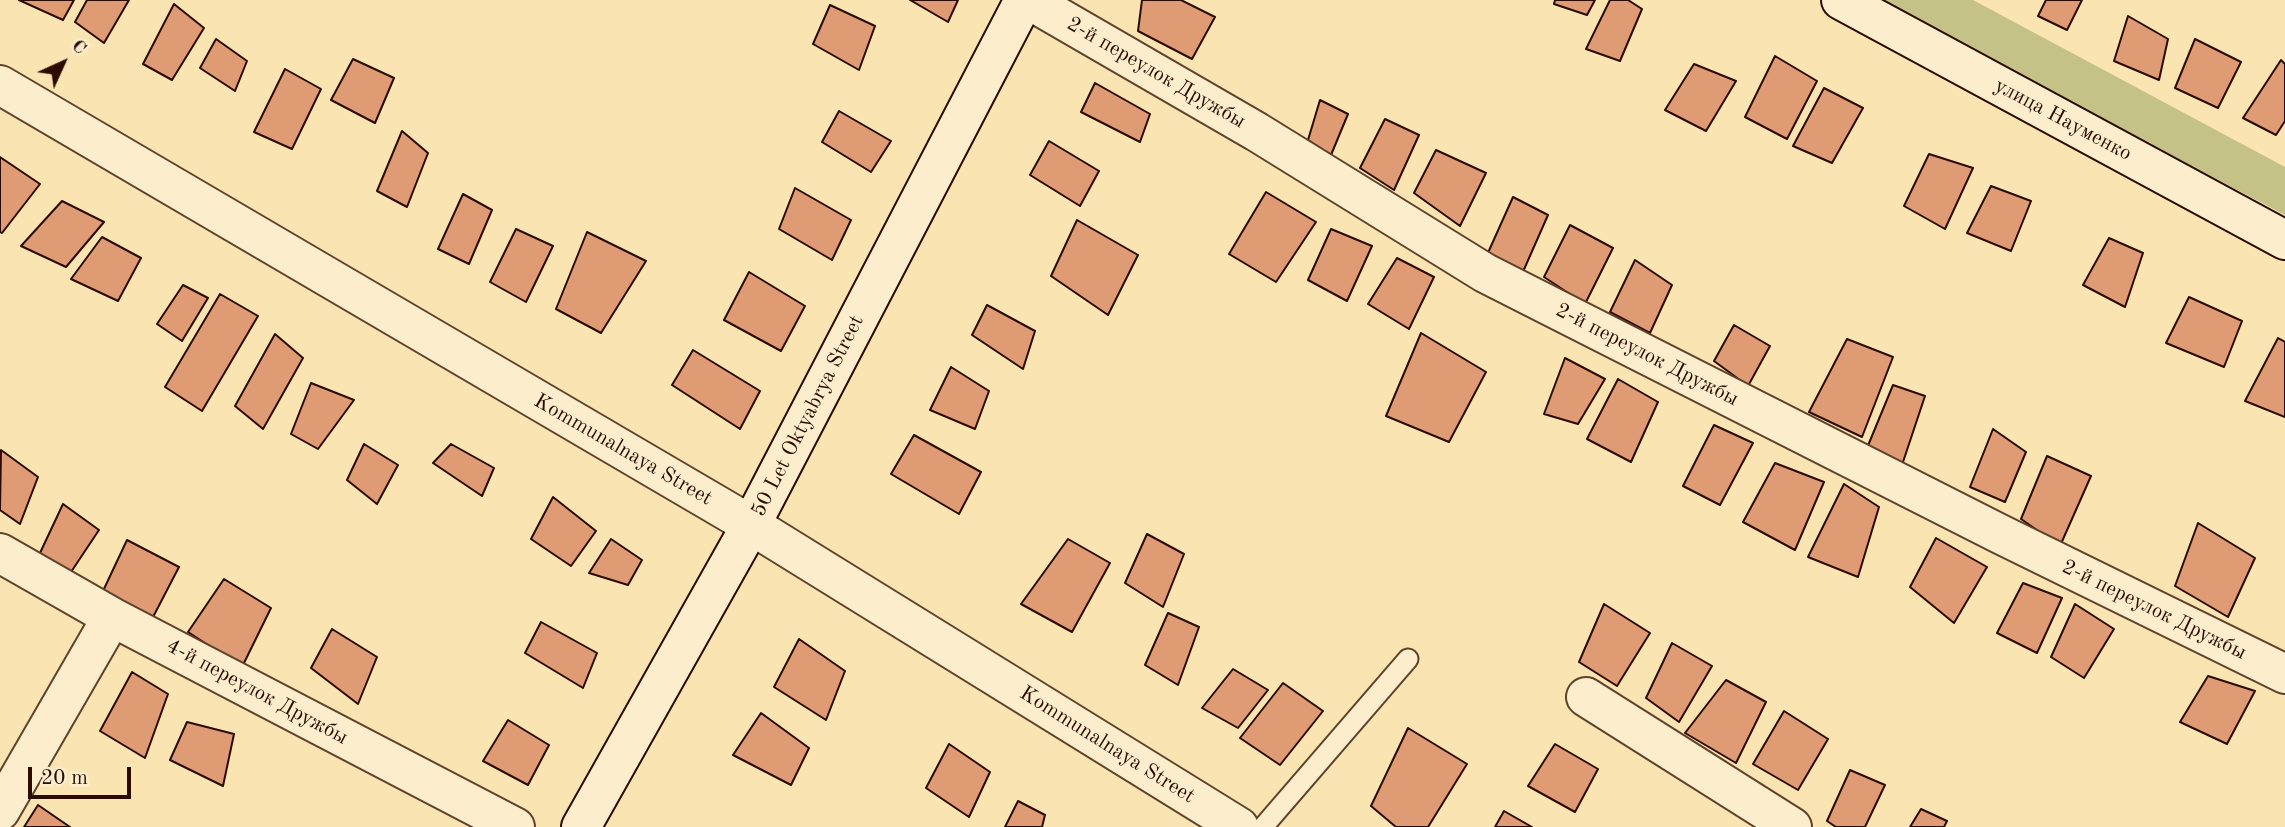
<!DOCTYPE html>
<html>
<head>
<meta charset="utf-8">
<style>
  body { margin:0 }
  #map { position:relative; width:2285px; height:827px; overflow:hidden; background:#fae4b1; font-family:"Old Standard TT",serif }
  canvas { display:block }
  .north { position:absolute; left:28px; top:28px; width:70px; height:70px; -webkit-text-stroke:5px #fcedcc; paint-order:stroke; rotate:45deg; font-size:19px; font-weight:700; line-height:28px; text-align:center; color:#2b0b00 }
  .north::after { content:''; display:block; margin:auto; width:24px; height:32px; background:#2b0b00; clip-path:polygon(50% 0,100% 100%,50% 72%,0 100%) }
  .scale { position:absolute; left:28px; top:767px; width:103px; height:32px; box-sizing:border-box; border:4px solid #2b0b00; border-top:0; padding-left:9px; font-size:21px; line-height:24px; white-space:nowrap; color:#2b0b00; -webkit-text-stroke:5px #fcedcc; paint-order:stroke }
</style>
</head>
<body>
<div id="map">
<canvas width="2285" height="827"></canvas>
<div class="north">С</div>
<div class="scale">20 m</div>
</div>
<script>
const ctx = document.querySelector('canvas').getContext('2d');
ctx.lineJoin = 'round';
function paint(path, color) {
  ctx.fillStyle = color;
  ctx.fill(path, 'evenodd');
}
function trace(path, color, width, dash) {
  ctx.strokeStyle = color;
  ctx.lineWidth = width;
  ctx.lineCap = dash ? 'butt' : 'round';
  ctx.setLineDash(dash || []);
  ctx.stroke(path);
}
function label(font, color, halo, rows, align = 'center') {
  ctx.font = font + ' "Old Standard TT",serif';
  ctx.lineWidth = 5;
  ctx.setLineDash([]);
  ctx.textBaseline = 'middle';
  ctx.strokeStyle = halo;
  ctx.fillStyle = color;
  for (const [text, x, y, turn = 0] of rows) {
    ctx.save();
    ctx.translate(x, y);
    ctx.rotate((+turn || 0) * Math.PI / 180);
    ctx.textAlign = isNaN(turn) ? turn : align;
    if (halo) ctx.strokeText(text, 0, 0);
    ctx.fillText(text, 0, 0);
    ctx.restore();
  }
}
const green = new Path2D(`
  M1874,0H1973L2285,167V215Z`);
const building = new Path2D(`
  M19,0H74L63,20Z
  M87,0H129L104,43L75,22Z
  M910,0H958L948,22Z
  M1142,0H1181L1215,17L1192,59L1138,31Z
  M1555,0H1595L1587,15L1554,4Z
  M1610,0H1628L1642,9L1620,61L1586,49Z
  M2046,0H2082L2067,30L2038,16Z
  M174,4L204,28L172,80L143,64Z
  M830,5L875,26L859,70L813,44Z
  M2128,16L2168,39L2159,80L2114,61Z
  M216,39L247,61L235,91L200,68Z
  M2195,39L2241,62L2218,108L2175,88Z
  M1775,56L1817,81L1787,139L1745,117Z
  M353,59L394,78L375,123L331,100Z
  M2281,60L2285,64V121L2276,135L2243,118Z
  M1694,64L1736,81L1706,131L1665,110Z
  M285,69L321,89L292,149L254,132Z
  M1095,83L1150,114L1140,142L1081,112Z
  M1824,88L1863,108L1832,163L1793,146Z
  M1320,100L1348,114L1331,155L1308,140Z
  M839,111L891,141L871,172L822,142Z
  M1385,119L1419,135L1394,190L1360,168Z
  M402,131L428,153L407,207L377,191Z
  M1049,141L1099,171L1080,206L1030,175Z
  M1436,150L1486,173L1460,226L1414,193Z
  M1929,154L1973,168L1945,229L1904,206Z
  M0,157L40,184L2,233L0,232Z
  M1991,186L2031,201L2011,251L1967,233Z
  M795,188L851,220L832,260L779,229Z
  M1266,192L1316,222L1276,282L1229,254Z
  M463,194L492,210L469,264L438,249Z
  M1513,197L1548,215L1522,274L1487,255Z
  M62,201L104,222L66,267L21,246Z
  M1077,220L1138,255L1108,315L1051,276Z
  M1570,225L1613,248L1585,304L1544,277Z
  M516,229L553,246L526,302L490,282Z
  M1331,229L1372,246L1347,301L1308,280Z
  M587,232L646,261L601,333L556,309Z
  M102,237L141,258L118,301L71,279Z
  M2109,238L2143,253L2125,307L2083,285Z
  M1397,258L1434,277L1409,329L1368,304Z
  M1635,260L1672,285L1650,333L1610,312Z
  M749,272L805,306L781,351L724,320Z
  M183,285L208,298L182,341L157,324Z
  M220,294L258,316L202,411L165,387Z
  M2189,297L2242,321L2224,367L2166,343Z
  M987,305L1035,331L1023,369L972,335Z
  M1734,325L1770,346L1748,386L1714,361Z
  M1421,333L1486,372L1449,442L1386,416Z
  M275,334L303,358L263,429L235,406Z
  M2278,338L2285,342V417L2245,401Z
  M1847,339L1893,357L1862,437L1809,412Z
  M693,350L760,391L740,429L672,385Z
  M1565,358L1605,379L1578,424L1544,414Z
  M951,367L989,391L975,429L930,410Z
  M1618,379L1658,402L1631,462L1587,439Z
  M311,383L354,400L318,449L291,434Z
  M1893,385L1925,396L1901,468L1867,448Z
  M1714,425L1753,443L1720,505L1683,486Z
  M1993,429L2026,452L2005,502L1970,487Z
  M914,435L981,472L959,514L891,474Z
  M364,444L398,465L377,504L347,480Z
  M451,444L494,468L482,496L433,463Z
  M1,450L38,477L20,524L0,510Z
  M2047,456L2091,476L2060,546L2021,519Z
  M1775,463L1824,482L1795,550L1743,522Z
  M1844,484L1879,507L1858,577L1808,557Z
  M553,497L596,531L571,566L531,539Z
  M63,504L99,530L69,575L40,553Z
  M2198,523L2255,558L2228,617L2175,586Z
  M1147,534L1184,554L1163,607L1125,583Z
  M1936,538L1987,567L1954,623L1910,587Z
  M611,539L642,560L628,585L589,573Z
  M1068,539L1110,563L1072,632L1021,604Z
  M127,540L179,567L152,619L103,591Z
  M224,579L271,608L242,667L188,632Z
  M2023,583L2062,598L2037,653L1997,633Z
  M1604,604L1650,633L1617,686L1579,662Z
  M2075,604L2114,629L2084,678L2051,657Z
  M1168,613L1199,627L1178,685L1145,665Z
  M541,622L597,653L583,688L525,653Z
  M332,629L377,657L358,704L311,668Z
  M799,639L845,671L826,720L774,687Z
  M1672,643L1712,666L1679,722L1646,698Z
  M1233,669L1268,690L1238,728L1202,708Z
  M132,672L168,694L145,758L100,731Z
  M2208,676L2255,691L2227,744L2180,722Z
  M1726,680L1766,702L1736,763L1685,733Z
  M1283,683L1323,711L1280,765L1240,738Z
  M1784,711L1828,739L1798,790L1753,764Z
  M761,713L809,748L791,785L733,755Z
  M508,720L549,745L528,785L483,761Z
  M187,722L234,734L223,786L170,760Z
  M1408,728L1467,764L1428,827H1396L1371,806Z
  M949,744L990,772L969,817L926,788Z
  M1555,744L1598,769L1575,812L1528,786Z
  M1850,770L1885,785L1865,827H1836L1827,821Z
  M1018,801L1045,815L1042,827H1005Z
  M38,805L70,827H24Z
  M1921,809L1947,821L1944,827H1910Z
  M1504,811L1532,827H1495Z`);
const lane = new Path2D(`
  M1263,827L1408,659`);
const street = new Path2D(`
  M1029,0L1257,132L1485,273L2000,534L2285,674
  M0,85L751,525L1239,827
  M0,553L112,617L515,827
  M1586,697L1792,827
  M0,811L112,617`);
const secondary = new Path2D(`
  M1841,0L2285,240
  M581,827L751,525L1024,0`);
const streetNames = [
  ["2-й переулок Дружбы",1156,73,30],
  ["улица Науменко",2063,120,28],
  ["2-й переулок Дружбы",1647,355,27],
  ["50 Let Oktyabrya Street",808,416,-63],
  ["Kommunalnaya Street",623,450,30],
  ["2-й переулок Дружбы",2154,610,26],
  ["4-й переулок Дружбы",257,692,28],
  ["Kommunalnaya Street",1107,745,32]
];
paint(green, '#c5c287');
paint(building, '#de9b74');
trace(building, '#2b0b00', 2);
trace(lane, '#5f412c', 23);
trace(street, '#5f412c', 42);
trace(secondary, '#2b0b00', 42);
trace(lane, '#fcedcc', 19);
trace(street, '#fcedcc', 38);
trace(secondary, '#fcedcc', 38);
label('21px', '#2b0b00', '#fcedcc', streetNames);
</script>
</body>
</html>
